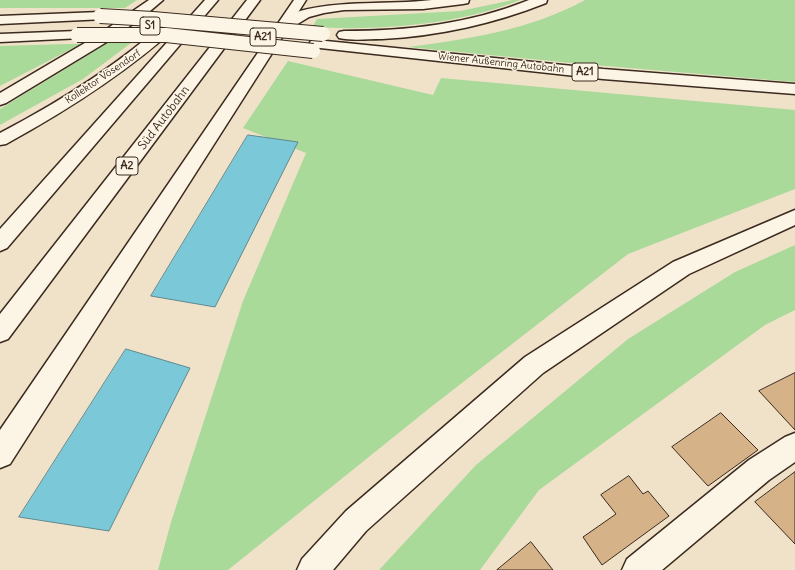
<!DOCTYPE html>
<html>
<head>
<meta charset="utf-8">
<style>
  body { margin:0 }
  canvas { display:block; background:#f0e1c9 }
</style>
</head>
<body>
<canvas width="795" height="570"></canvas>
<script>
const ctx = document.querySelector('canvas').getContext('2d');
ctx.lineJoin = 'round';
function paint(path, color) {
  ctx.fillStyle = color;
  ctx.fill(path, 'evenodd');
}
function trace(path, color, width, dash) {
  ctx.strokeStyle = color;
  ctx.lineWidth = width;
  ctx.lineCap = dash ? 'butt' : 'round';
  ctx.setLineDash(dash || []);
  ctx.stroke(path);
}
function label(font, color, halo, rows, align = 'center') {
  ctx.font = font + ' Delius,sans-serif';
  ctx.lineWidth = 3;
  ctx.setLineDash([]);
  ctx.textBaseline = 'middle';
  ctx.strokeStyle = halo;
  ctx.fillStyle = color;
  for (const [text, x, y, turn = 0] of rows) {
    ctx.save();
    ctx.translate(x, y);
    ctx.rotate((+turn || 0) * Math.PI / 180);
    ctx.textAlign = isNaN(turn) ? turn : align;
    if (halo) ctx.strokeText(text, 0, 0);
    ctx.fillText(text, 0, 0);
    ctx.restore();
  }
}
const green = new Path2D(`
  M0,0H137L125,8H0Z
  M513,0H520C459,25 377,31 312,27L317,19L460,11Z
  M585,0H795V82L582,64L408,47C469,39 530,30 585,0Z
  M108,43H131L83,79L0,125V109Z
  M67,44H81L0,86V46Z
  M288,61L433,95L441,78L795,110V189L628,254L431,407L228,570H158L171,522L243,301L306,153L243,128Z
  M795,245V310L765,325L539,490L480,570H379L476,465L628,339L735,272Z`);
const water = new Path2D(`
  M248,135L298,142L215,307L151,296Z
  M126,349L190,368L109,531L19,517Z`);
const building = new Path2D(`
  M795,373V430L759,391Z
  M721,413L758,450L708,486L672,447Z
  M795,472V544L755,502Z
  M629,476L643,494L648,491L669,516L602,565L583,537L616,514L601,495Z
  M531,542L553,570H497Z`);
const minor = new Path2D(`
  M432,0H469L468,3L463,4L423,9L344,10L324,13L309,17L286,31L281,32L276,31L274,28L276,25C284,21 292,14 300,11C342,0 388,5 432,0Z
  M795,433V462L769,480L662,570H622L627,559L749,460L785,437Z`);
const highway = new Path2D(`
  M149,0H163L143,17L105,43L6,103L0,105V93L95,37Z
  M205,0H218L7,248L0,251V229Z
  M247,0H260L8,339L0,342V314Z
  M294,0H306L10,464L0,468V430Z
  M529,0H547L546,3C493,24 439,36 382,39C368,39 352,41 339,38L337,35L339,32L344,31C408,31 470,24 529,0Z
  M100,12L105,13L107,16L105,19L0,24V16Z
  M174,18L179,19L181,22L179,25C126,73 68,110 6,144L0,145V133C61,101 118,65 169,19Z
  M77,31L82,32L84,35L82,38L0,42V34Z
  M316,40L603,69L795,84V94L603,79L311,47L309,44L311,41Z
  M795,210V225L689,274L543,373L366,531L333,570H297L302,559L346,511L525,357L673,262Z`);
const highwayBridge = new Path2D(`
  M100,16L153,19L323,34
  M77,35H166L313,51`);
const farStreetnames = [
  ["Wiener Außenring Autobahn",501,63,6],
  ["Kollektor Vösendorf",103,77,-34]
];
const shields = [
  [150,26,20],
  [263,37,26],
  [585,72,26],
  [127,166,22]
];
const shieldNames = [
  ["S1",150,26],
  ["A21",263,37],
  ["A21",585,72],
  ["A2",127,166]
];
const streetNames = [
  ["Süd Autobahn",164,118,-53]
];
paint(green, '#aada9a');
paint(water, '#7ac8d8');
trace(water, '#61898e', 1);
paint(building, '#d5b287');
trace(building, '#3b2a1e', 1);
trace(minor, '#3b2a1e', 3);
trace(highway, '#3b2a1e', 3);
paint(minor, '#fcf5e5');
paint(highway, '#fcf5e5');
trace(highwayBridge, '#3b2a1e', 16, []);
trace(highwayBridge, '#fcf5e5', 14);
label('10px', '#3b2a1e', '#fcf5e5', farStreetnames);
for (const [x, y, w] of shields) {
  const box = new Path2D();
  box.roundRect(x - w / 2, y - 9, w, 18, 3);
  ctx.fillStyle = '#fcf5e5';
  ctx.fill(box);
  trace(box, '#3b2a1e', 1);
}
label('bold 11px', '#3b2a1e', null, shieldNames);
label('12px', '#3b2a1e', '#fcf5e5', streetNames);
</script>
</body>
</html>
